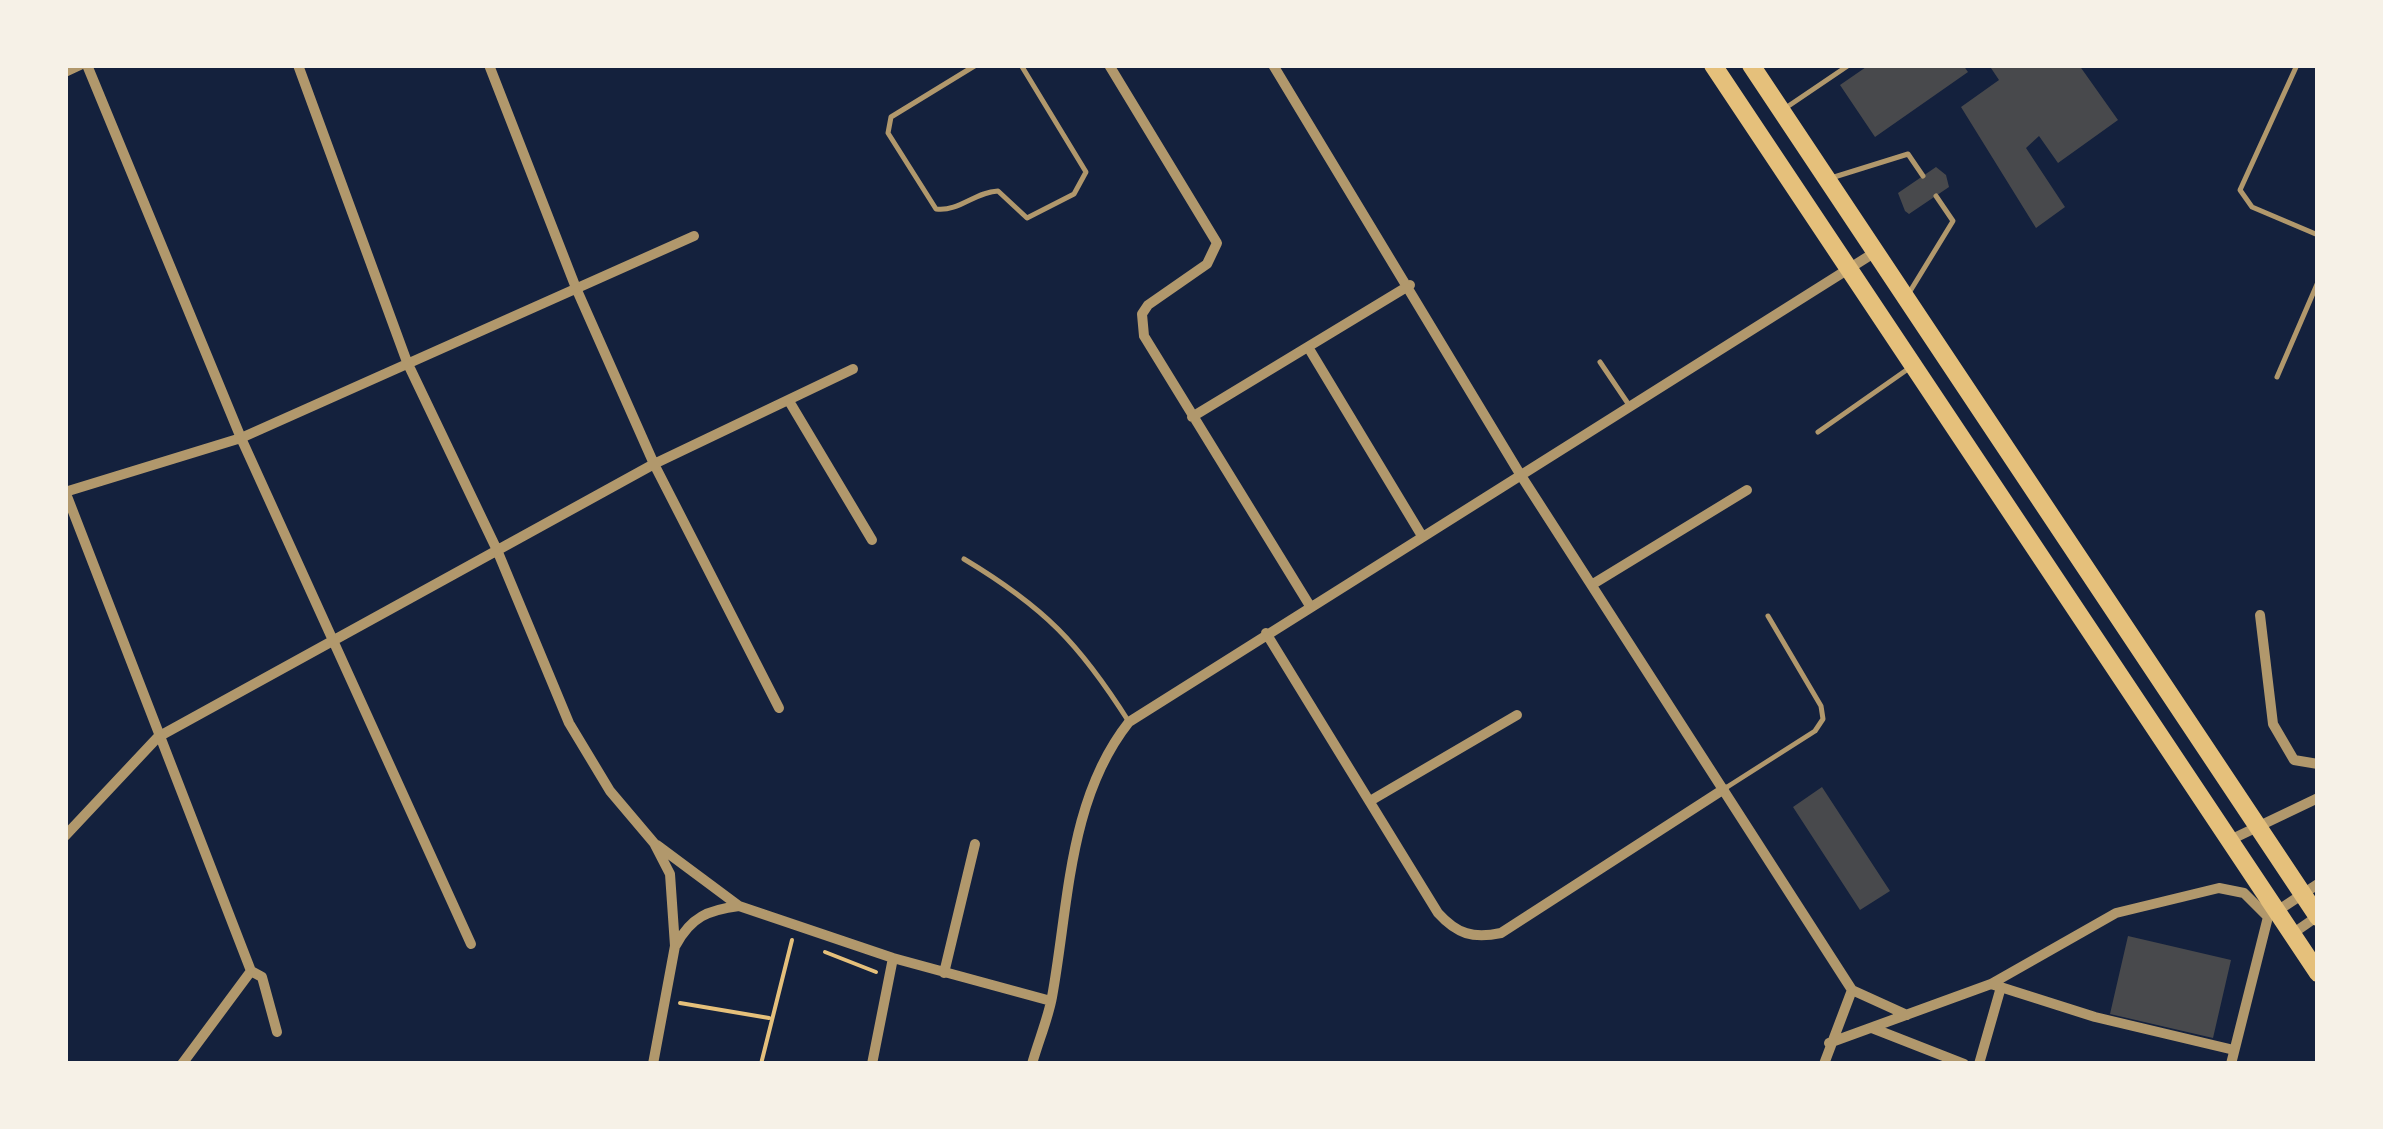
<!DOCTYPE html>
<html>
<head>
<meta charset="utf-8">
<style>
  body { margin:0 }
  #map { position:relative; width:2383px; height:1129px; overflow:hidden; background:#14213d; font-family:"Roboto Condensed",sans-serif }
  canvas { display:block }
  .frame { position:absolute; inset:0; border:68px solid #f6f1e7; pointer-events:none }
</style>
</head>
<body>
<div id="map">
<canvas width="2383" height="1129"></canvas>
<div class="frame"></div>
</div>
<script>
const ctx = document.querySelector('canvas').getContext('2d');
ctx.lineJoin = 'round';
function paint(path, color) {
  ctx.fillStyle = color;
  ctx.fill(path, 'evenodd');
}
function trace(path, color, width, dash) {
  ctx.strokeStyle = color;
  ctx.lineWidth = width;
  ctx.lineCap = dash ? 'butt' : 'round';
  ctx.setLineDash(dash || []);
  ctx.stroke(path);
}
const building = new Path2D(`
  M1869,65H1963L1968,72L1875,137L1840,85Z
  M1989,65H2079L2118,120L2058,163L2039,136L2026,148L2065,207L2036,228L1961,107L1999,80Z
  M1936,167L1946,175L1949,187L1909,214L1905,211L1898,193Z
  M1822,787L1890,891L1860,910L1793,807Z
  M2128,936L2231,960L2213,1038L2110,1014Z`);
const path = new Path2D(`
  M825,952L876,972
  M680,1003L769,1018
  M761,1064L792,940`);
const service = new Path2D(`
  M976,65L891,117L888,133L936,209C959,212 975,192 998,191L1027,218L1074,194L1086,172L1021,65
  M2297,65L2240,190L2252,207L2318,235
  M1784,109L1849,65
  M1831,178L1908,154L1923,176
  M1909,293L1953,221L1936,196
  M1600,362L1629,405
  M2277,377L2318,282
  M1818,432L1908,369
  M964,559C1044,607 1079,643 1129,722
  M1724,789L1815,731L1823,719L1821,706L1768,616`);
const minor = new Path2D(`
  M87,65L241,438L471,944
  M298,65L407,362L497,550L569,723L610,791L654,843L670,874L675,946L653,1064
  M489,65L576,288L654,464L779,708
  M1109,65L1217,243L1207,264L1148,305L1142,314L1144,336L1310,606
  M1273,65L1520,474L1852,990L1907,1015
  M65,72L80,65
  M1308,347L1422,536
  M789,401L872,540
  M1192,417L1410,285
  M65,491L251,971L262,977L277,1032
  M65,492L241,438L694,236
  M1593,584L1747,490
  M2260,615L2273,724L2294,760L2318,764
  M1266,633L1438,913C1457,934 1473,939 1501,933L1724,789
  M1370,801L1517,715
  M65,836L158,737L654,464L853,369
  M2230,840L2318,798
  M657,845L739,906L893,958L1051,1001
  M2292,934L2318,916
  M676,945C691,917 708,910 739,906
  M944,973L975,844
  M1991,984L2095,1017L2234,1050
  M1872,1028L1964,1064
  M1829,1043L1991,984L2116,913L2219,888L2244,893L2268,917
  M182,1064L251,971
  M872,1064L893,958
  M1032,1064C1038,1042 1048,1019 1052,997C1069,904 1068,799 1129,722L1877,251
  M1824,1064L1852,990
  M1979,1064L2001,987
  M2231,1064L2268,917L2318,884`);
const primary = new Path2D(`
  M1713,65L2318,973
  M1751,65L2318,917`);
paint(building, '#48494c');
trace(path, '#e5c07b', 4);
trace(service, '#b1986c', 5);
trace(minor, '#b1986c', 10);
trace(primary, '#e5c07b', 18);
</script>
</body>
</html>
